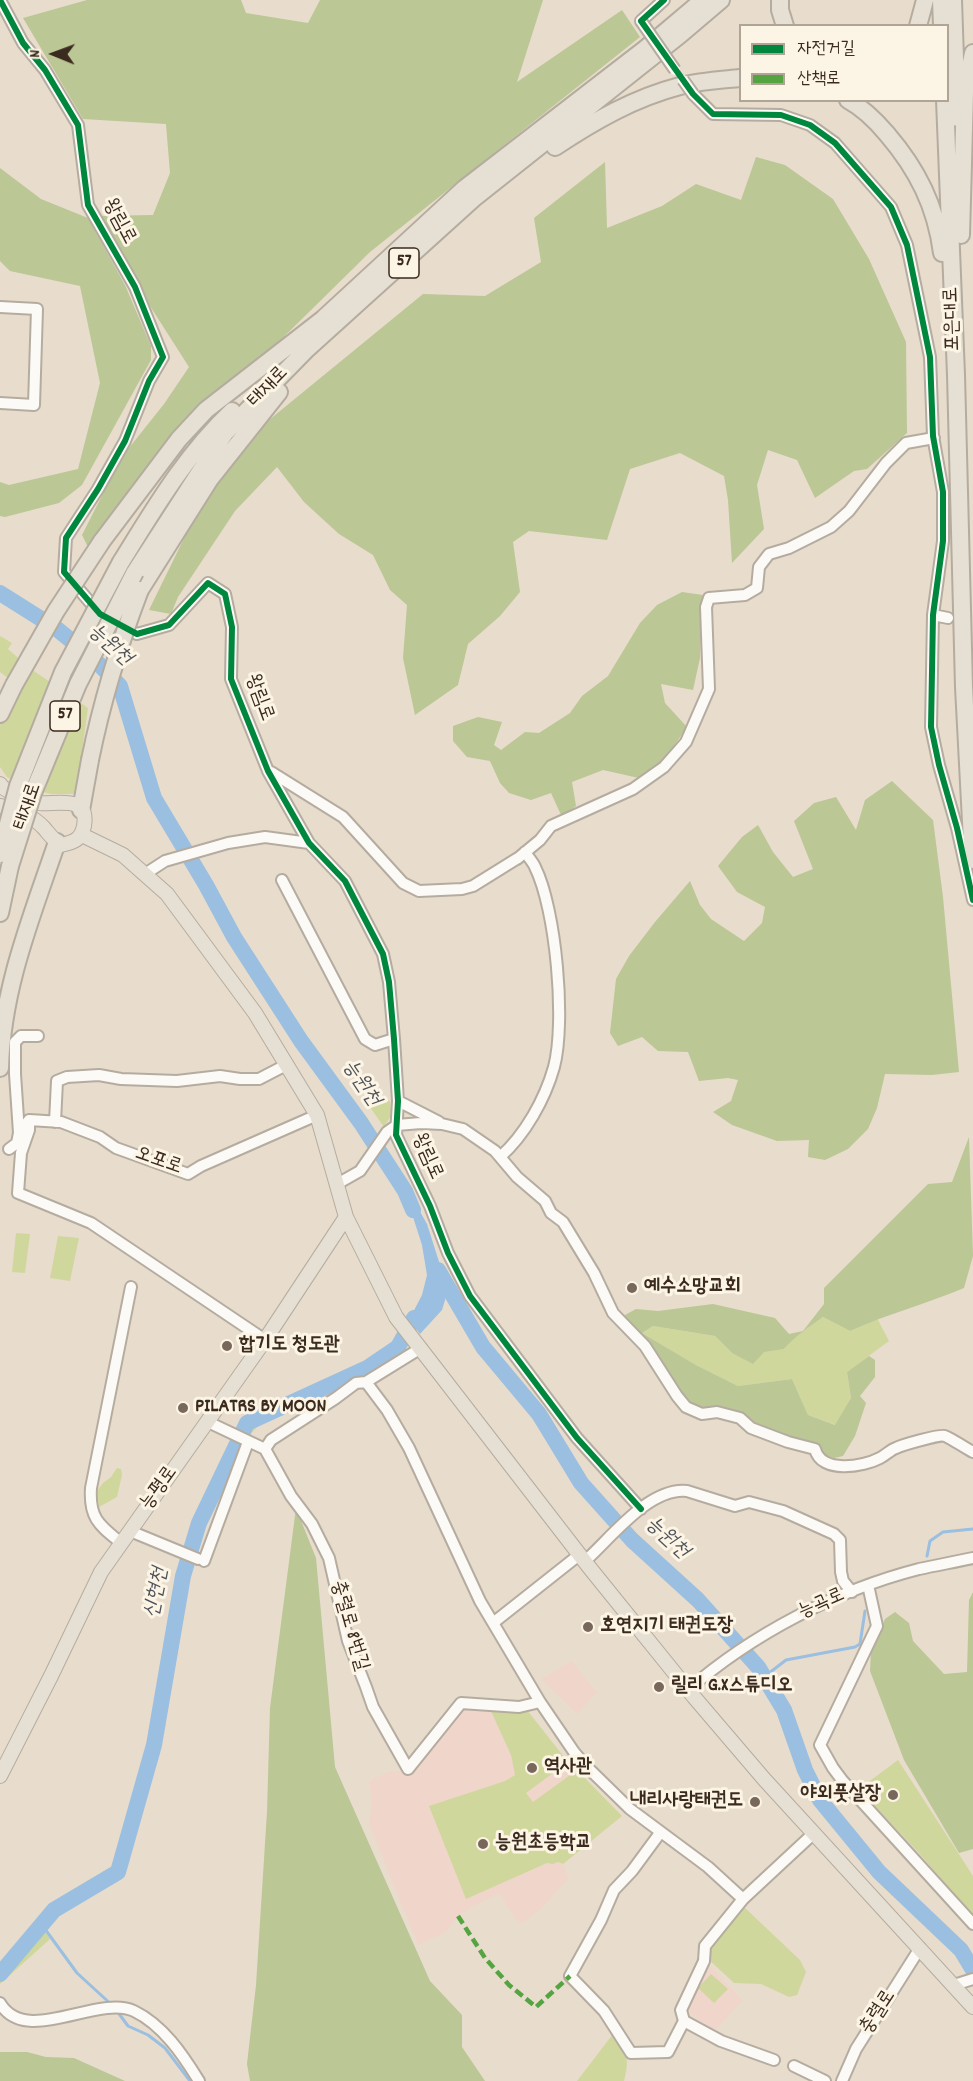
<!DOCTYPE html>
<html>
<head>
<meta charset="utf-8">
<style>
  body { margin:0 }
  #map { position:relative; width:973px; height:2081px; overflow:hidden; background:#e8dccc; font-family:Dekko,"Poor Story",sans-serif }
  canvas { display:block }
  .legend { position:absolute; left:739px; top:24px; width:210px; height:78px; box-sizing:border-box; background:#fcf5e5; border:2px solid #afa495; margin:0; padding:8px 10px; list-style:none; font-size:18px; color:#3b2a1e }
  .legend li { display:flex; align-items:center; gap:12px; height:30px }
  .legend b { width:30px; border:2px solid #afa495 }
  .north { position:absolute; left:24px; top:24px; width:60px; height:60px; -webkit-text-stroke:4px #fcf5e5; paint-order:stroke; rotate:271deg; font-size:16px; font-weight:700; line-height:24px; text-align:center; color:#3b2a1e }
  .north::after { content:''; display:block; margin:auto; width:21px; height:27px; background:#3b2a1e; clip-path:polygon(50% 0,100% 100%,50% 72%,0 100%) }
</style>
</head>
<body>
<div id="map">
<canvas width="973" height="2081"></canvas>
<ul class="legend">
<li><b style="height:8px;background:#00873e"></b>자전거길</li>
<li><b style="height:8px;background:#54a441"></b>산책로</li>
</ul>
<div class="north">N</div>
</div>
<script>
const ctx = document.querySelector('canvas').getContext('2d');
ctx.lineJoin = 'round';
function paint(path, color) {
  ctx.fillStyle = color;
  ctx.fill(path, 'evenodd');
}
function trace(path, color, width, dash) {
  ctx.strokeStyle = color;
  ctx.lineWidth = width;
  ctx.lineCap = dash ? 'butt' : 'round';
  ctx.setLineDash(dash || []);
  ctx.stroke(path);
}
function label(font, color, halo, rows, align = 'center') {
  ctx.font = font + ' Dekko,"Poor Story",sans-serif';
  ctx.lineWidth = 6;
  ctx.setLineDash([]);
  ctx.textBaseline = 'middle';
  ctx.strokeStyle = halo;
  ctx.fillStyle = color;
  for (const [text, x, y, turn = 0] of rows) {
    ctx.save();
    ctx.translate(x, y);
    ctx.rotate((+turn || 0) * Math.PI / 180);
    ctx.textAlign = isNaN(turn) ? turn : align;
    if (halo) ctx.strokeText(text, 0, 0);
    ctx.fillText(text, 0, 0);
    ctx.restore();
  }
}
const built = new Path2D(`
  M572,1661L597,1693L577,1714L541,1679Z
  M477,1707L527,1710L568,1762L622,1816L563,1864L569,1878L544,1906L523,1923L518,1922L499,1894L474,1906L458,1916L446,1932L418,1945L369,1824L372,1800L369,1781L388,1772L404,1770L405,1772L416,1771L463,1709Z
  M710,1966L743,2001L713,2032L702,2024L687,2009Z`);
const green = new Path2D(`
  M0,636L12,643L8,649L31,669L88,708L76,794H51L27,788L7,777L0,767V725L20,687L0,672Z
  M390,1101L392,1114L384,1127L367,1103Z
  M16,1233L30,1234L25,1273L12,1272Z
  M58,1236L79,1238L70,1281L50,1278Z
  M823,1317L850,1331L877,1318L889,1341L847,1372L851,1398L836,1425L808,1415L792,1379L738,1386L696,1365L642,1333L653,1326L715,1336L732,1353L784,1349L793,1338Z
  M294,1403C274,1413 260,1421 247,1439L242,1436L247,1423Z
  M117,1468L121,1469L122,1475L117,1497L99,1507L97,1491L103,1483L111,1477Z
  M490,1709L527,1710L568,1762L526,1793L533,1802L577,1770L622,1816L563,1864L558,1862L553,1864L547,1863L466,1899L429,1806L505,1781L515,1775L511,1755Z
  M898,1760L973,1876V1916L918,1852L859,1789Z
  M743,1906L800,1960L806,1972L797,1995L789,1997L761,1984L734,1983L706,1957L709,1947Z
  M42,1927L50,1939L0,1984V1977Z
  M711,1974L728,1989L714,2003L698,1988Z
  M613,2034C627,2052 630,2058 624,2081H577Z`);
const forest = new Path2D(`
  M87,0H241L246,13L308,23L320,0H543L517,82L622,10L640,37L370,252L243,377L89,549L82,535L121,458L164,404L189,367L150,306L100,216L153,215L170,173L166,124L83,119L23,18Z
  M756,157L785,165L833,199L869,259L906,342L907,433L867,469L854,471L815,498L797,460L768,450L757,485L764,529L732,563L728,500L724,476L680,453L630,469L607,540L529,531L513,542L520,592L500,616L468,644L458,685L415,715L403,658L407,605L390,590L373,555L339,534L304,502L277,467L235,511L178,597L171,614L149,610L211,483L269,420L423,294L485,296L541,262L534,218L605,162L607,228L662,206L696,184L741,200Z
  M0,168L41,199L88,218L125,285L151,346V360L82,485L59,503L5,517L0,516V482L9,485L78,469L100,383L80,286L10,271L0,261Z
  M682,592L703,595L700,658L693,690L661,684L665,703L687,727L662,763L639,778L603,770L572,782L576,806L562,817L551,793L531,800L509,793L500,783L490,761L467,757L453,741V726L478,717L502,722L494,745L501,750L525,732L539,733L570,713L582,696L608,676L640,623L657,605Z
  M892,781L933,820L943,897L959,1072L932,1075L885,1074L877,1108L868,1129L848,1149L825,1160L808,1157L809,1140L777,1141L732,1125L713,1112L731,1101L738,1080L728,1078L699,1081L688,1052L658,1051L642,1037L618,1046L610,1033L616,979L629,956L655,922L690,881L700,905L711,919L744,941L762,923L765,907L737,892L718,866L742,837L758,825L773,852L793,877L813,869L794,821L814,803L836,797L856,830L865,800Z
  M969,1137L973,1256L964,1288C926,1304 887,1314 850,1331L823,1317C809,1327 795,1336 784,1349L764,1352L753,1364L732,1353L715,1336L653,1326L642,1333L696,1365L738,1386L792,1379L808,1415L835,1425L851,1398L847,1372L869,1356L875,1360V1377L860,1396L866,1403L855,1436L843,1456L834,1458L820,1454L815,1446L702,1411L687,1403L624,1321L625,1315L636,1309L658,1311L713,1304L775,1318L789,1334L803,1331L824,1304V1288L928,1184L952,1182Z
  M296,1508L316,1558L335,1767L430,1981L462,2015V2047L485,2081H250L247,2064L256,1985L267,1812L270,1708Z
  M973,1592V1849L959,1853L904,1760L870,1671L871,1651L885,1619L895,1612L909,1623L913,1641L944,1674L967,1672L969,1600Z
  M0,2052H27L46,2057L74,2058L125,2081H0Z`);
const water = new Path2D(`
  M394,1174L410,1194L427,1224L448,1290L442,1310L420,1334L409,1320L422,1295L427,1275L422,1245L405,1192Z`);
const stream = new Path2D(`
  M927,1556L930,1541L943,1532L973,1529
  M764,1677L786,1660L855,1647L860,1644L865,1611
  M42,1925L77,1973L113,2006
  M117,2011L128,2026L148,2035L165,2048L190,2081`);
const river = new Path2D(`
  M0,593L57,629L95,660L120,686L154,798L206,885L234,937L301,1041L361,1123L405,1191L413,1210
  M438,1270L483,1347L539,1414L581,1483L632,1540L698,1600L758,1667L784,1710L805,1770L820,1800L879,1872L961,1950L973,1970
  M0,1974L54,1910L118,1872L154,1745L183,1576L199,1523L247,1423L367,1368L398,1347L414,1318`);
const minor = new Path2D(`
  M0,0L23,43L45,70L78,125L88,205L135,287L163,357L149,381L125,441L98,489L66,538L64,572L100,614L137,634L169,625L208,583L225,594L232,627L231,679L268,771L309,843L345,881L383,954L389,982L394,1039L398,1101L396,1135L430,1206L448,1253L470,1296L577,1438L641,1509
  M641,21L664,0
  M693,94L713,114L781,115L810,125L835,143L891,207L907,245L930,357L933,436L943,492V541L933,615L931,727L939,765L957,828L973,900
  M0,307L37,309L34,405L0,403
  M933,615L948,618
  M271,772L343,817L403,883L419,891L462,889L473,886L518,858
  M517,859L540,840L551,826L633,789L664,767L686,742L709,689L706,607L709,598L745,595L757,588L759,567L769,554L789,548L831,527L849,511L886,463L906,443L934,438
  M145,874L165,861L228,843L265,837L309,843
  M282,880L365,1039L375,1045L394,1039
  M398,1101L439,1122
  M29,1120V1130L21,1153L18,1193L91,1223L265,1340
  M55,1122L57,1081L67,1077L99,1075L121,1079L177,1081L220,1076L240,1079H259L286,1065
  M19,1133L15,1074V1042L21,1036H38
  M9,1149L17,1143L19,1133L29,1120L61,1122L100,1137L116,1148L188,1174L201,1166L317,1115
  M500,1157C525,1135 545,1099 554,1067C566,1022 556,909 535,867C533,862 528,857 525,852
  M337,1184L360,1171L387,1132L397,1125L421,1123L442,1124L463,1129L495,1151L517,1177L545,1201L551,1213L563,1222L594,1273L613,1313L645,1346L677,1396L686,1407L702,1414L717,1412L740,1418L751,1428L788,1442L815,1449C821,1474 863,1467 880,1458C886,1455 890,1450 896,1448C902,1445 940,1434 945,1436C947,1436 969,1450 973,1452
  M421,1348L366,1382L387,1410L409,1448L480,1601L540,1702L574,1752L585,1765L630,1809L708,1867L743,1899L814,1833
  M366,1382L356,1383L336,1398L271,1440L265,1449L291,1496L312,1524L329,1558L348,1641L366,1687L373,1707L408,1769L461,1703L519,1707L540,1702
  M208,1422L265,1449
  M130,1531L198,1559
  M120,1542C99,1525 89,1518 91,1488L131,1287
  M204,1561L248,1442
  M585,1561C611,1538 649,1487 687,1491L735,1506L749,1502L783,1511L834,1534L840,1540L841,1572L843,1581L852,1592
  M868,1585L877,1626L820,1745L833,1768L842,1780L973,1924
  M493,1623L579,1555
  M688,1690C752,1634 837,1590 919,1569C937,1565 955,1562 973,1558
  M660,1833L632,1871L614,1890L601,1920L570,1976L604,2011L631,2053L668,2052L684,2021L721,2041L774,2060
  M954,1985L973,1979
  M0,2003C26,2047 97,1994 134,2011C163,2025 183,2055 199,2081
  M684,2021L681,2010L704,1961L705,1946L743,1899
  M794,2066L825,2081
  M842,2081L856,2049L920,1948`);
const major = new Path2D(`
  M0,784L2,787C11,792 21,799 31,802C49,808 90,790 84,826C81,840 74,842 61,845C53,840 50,835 44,828C34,817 15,808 0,806
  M82,835L123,855L167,894L255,1013L317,1115L346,1217L396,1317L589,1567L694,1697L764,1779L973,2007
  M0,1776L51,1676L101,1572L265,1340L346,1217`);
const highway = new Path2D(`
  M780,0V10L785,26
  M941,0L942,26
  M953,0L957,118
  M918,26L925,0
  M848,100C863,108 876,121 887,134C917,169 936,206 942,253
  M945,100L956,375L964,687L973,860
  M555,147C594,121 634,98 680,86C700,81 720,80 740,78
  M961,235L965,92L973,53
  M324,318L465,188L645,49L703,0
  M102,541L179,439L206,410L323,319
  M121,562C154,509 186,454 232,411
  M135,572L225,433L307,349L473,199L681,34L721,0
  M140,590L210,479L279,392
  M0,714L14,685
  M81,810L90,760
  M0,913L10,866
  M0,1068C2,988 32,916 57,842`);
const minorBridge = new Path2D(`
  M641,21L675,70
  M683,80L693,94`);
const highwayBridge = new Path2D(`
  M14,685L56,611L102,541
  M90,760C102,701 119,645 140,590
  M0,854L18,786L63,672L121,562
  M10,866L33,793L78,684L135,572`);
const quiet = new Path2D(`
  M458,1916L485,1958L509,1985L536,2007L570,1976`);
const cycleway = new Path2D(`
  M0,0L23,43L45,70L78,125L88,205L135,287L163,357L149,381L125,441L98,489L66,538L64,572L100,614L137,634L169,625L208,583L225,594L232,627L231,679L268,771L309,843L345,881L383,954L389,982L394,1039L398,1101L396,1135L430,1206L448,1253L470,1296L577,1438L641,1509
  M664,0L641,21L693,94L713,114L781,115L810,125L835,143L891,207L907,245L930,357L933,436L943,492V541L933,615L931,727L939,765L957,828L973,900`);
const markers = [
  [632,1288,6,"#78685b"],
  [227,1346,6,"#78685b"],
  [183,1408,6,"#78685b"],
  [588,1627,6,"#78685b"],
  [659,1687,6,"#78685b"],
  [532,1768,6,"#78685b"],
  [893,1795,6,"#78685b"],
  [755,1802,6,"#78685b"],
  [483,1844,6,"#78685b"]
];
const shields = [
  [404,263,30],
  [65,716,30]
];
const shieldNames = [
  ["57",404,263],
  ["57",65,716]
];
const streetNames = [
  ["왕림로",118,222,62],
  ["포은대로",954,319,-92],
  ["태재로",269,388,-46],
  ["왕림로",258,698,70],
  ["태재로",29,807,-71],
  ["왕림로",426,1157,66],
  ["오포로",158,1162,19],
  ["능평로",160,1489,-54],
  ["능곡로",822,1605,-24],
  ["충렬로 8번길",348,1626,74],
  ["충렬로",879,2013,-57]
];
const poiNames = [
  ["예수소망교회",644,1288],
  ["합기도 청도관",239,1346],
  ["PILATRS BY MOON",195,1408],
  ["호연지기 태권도장",600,1627],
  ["릴리 G.X스튜디오",671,1687],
  ["역사관",544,1768],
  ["야외풋살장",881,1795,"right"],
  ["내리사랑태권도",743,1802,"right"],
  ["능원초등학교",495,1844]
];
const waterNames = [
  ["능원천",109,646,42],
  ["능원천",360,1084,56],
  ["능원천",666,1539,43],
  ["신현천",158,1593,-79]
];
paint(built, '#f0d6ca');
paint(green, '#d0d79d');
paint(forest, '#bbc795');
paint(water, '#9abfe1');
trace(stream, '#9abfe1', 3);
trace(river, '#9abfe1', 16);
trace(minor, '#b5aca0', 14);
trace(major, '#b5aca0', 16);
trace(highway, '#b5aca0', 20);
trace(minor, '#fcfaf7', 10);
trace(major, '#e5e0d3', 14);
trace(highway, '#e5e0d3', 16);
trace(minorBridge, '#b5aca0', 14, []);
trace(highwayBridge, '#b5aca0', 20, []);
trace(minorBridge, '#fcfaf7', 10);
trace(highwayBridge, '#e5e0d3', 16);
trace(quiet, '#54a441', 4.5, [9, 4.5]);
trace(cycleway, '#00873e', 6);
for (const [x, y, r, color] of markers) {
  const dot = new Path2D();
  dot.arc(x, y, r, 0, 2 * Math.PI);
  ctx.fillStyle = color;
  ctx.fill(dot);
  trace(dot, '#fcf5e5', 2);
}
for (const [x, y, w] of shields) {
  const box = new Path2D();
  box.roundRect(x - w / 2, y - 15, w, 30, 4.5);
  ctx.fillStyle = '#fcf5e5';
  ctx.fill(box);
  trace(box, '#3b2a1e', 1.5);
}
label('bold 18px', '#3b2a1e', null, shieldNames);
label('20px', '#3b2a1e', '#fcf5e5', streetNames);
label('bold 20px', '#3b2a1e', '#fcf5e5', poiNames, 'left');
label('italic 21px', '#4e535b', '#fcf5e5', waterNames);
</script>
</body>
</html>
